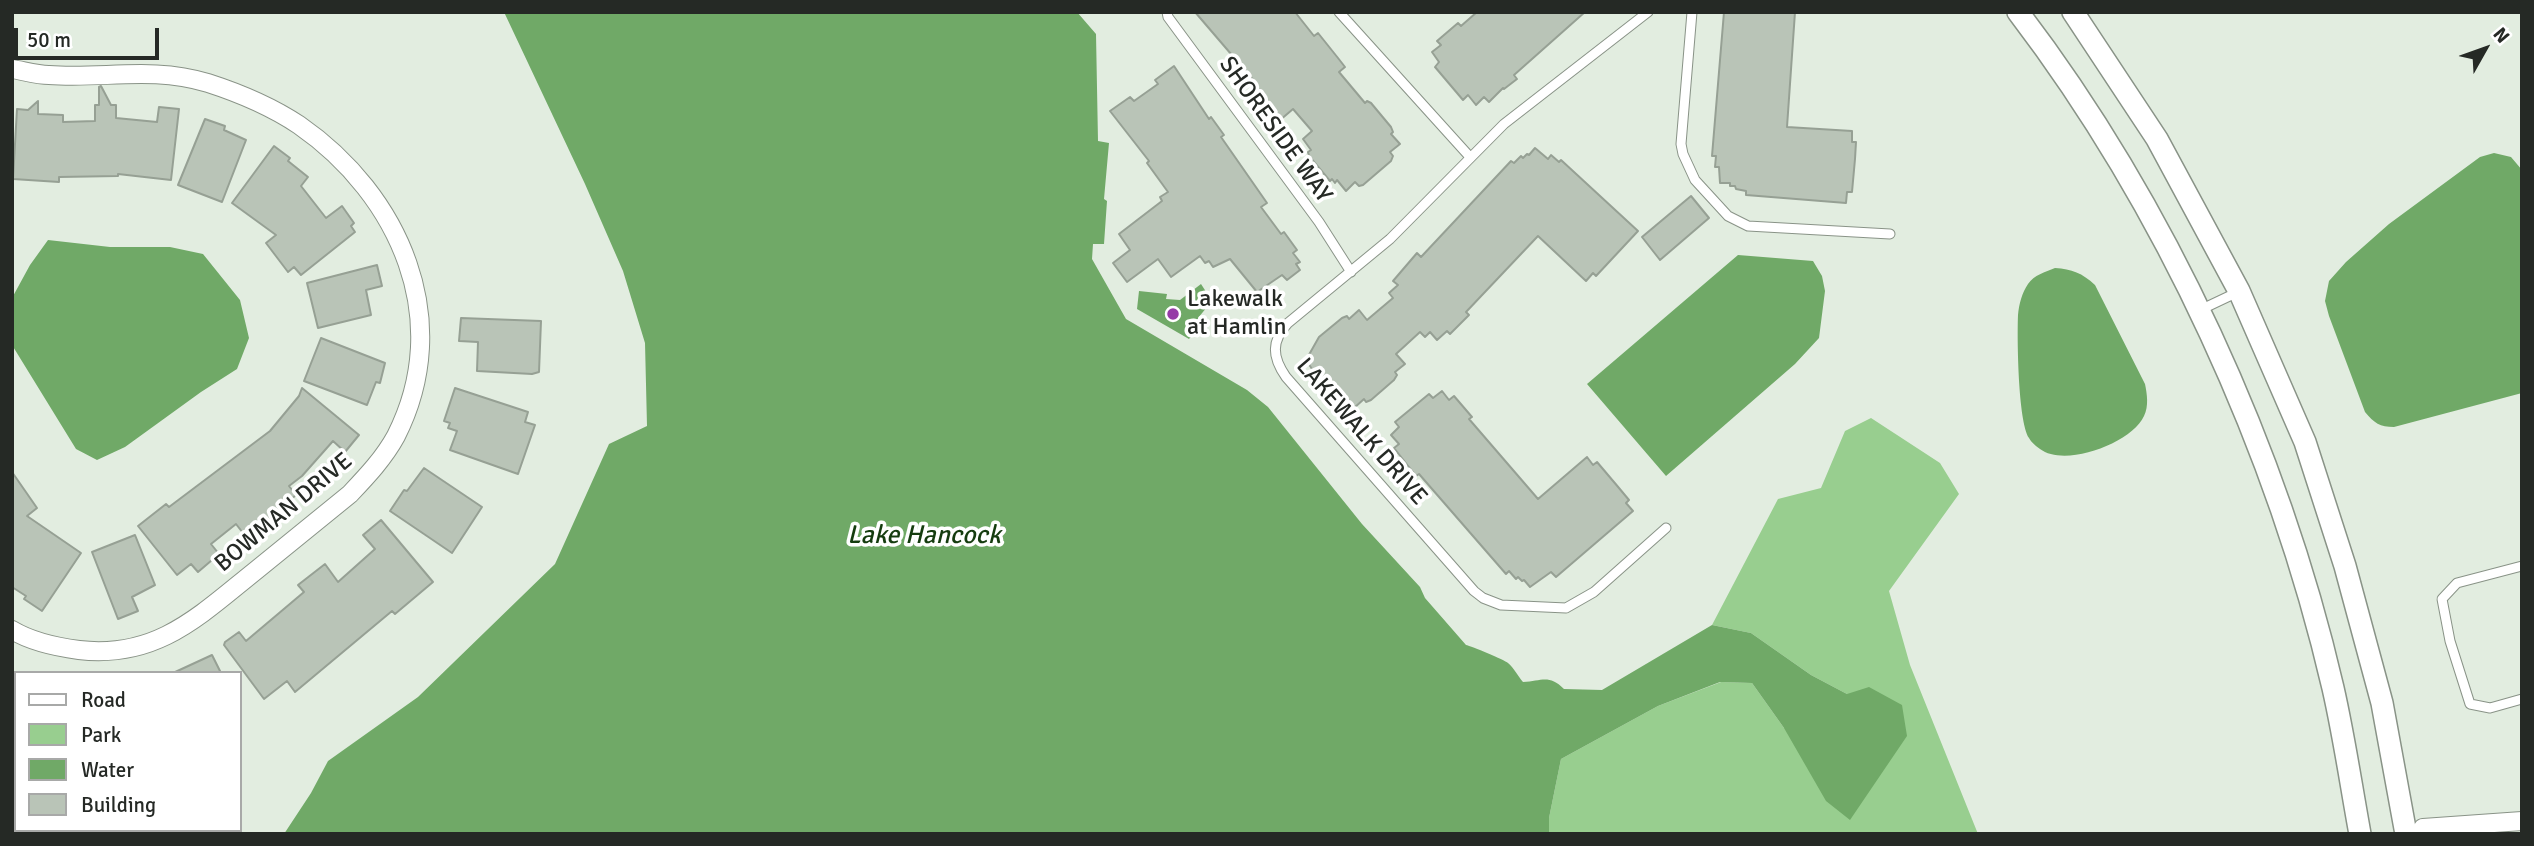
<!DOCTYPE html>
<html>
<head>
<meta charset="utf-8">
<style>
  body { margin:0 }
  #map { position:relative; width:2534px; height:846px; overflow:hidden; background:#e2ede0; font-family:Signika,sans-serif }
  canvas { display:block }
  .frame { position:absolute; inset:0; border:14px solid #252925; pointer-events:none }
  .legend { position:absolute; left:14px; top:671px; width:228px; height:161px; box-sizing:border-box; background:#fff; border:2px solid #a8a9a8; margin:0; padding:9px 12px; list-style:none; font-size:21px; color:#252925 }
  .legend li { display:flex; align-items:center; gap:14px; height:35px }
  .legend b { width:35px; border:2px solid #a8a9a8 }
  .north { position:absolute; left:2450px; top:14px; width:70px; height:70px; -webkit-text-stroke:5px #fff; paint-order:stroke; rotate:50deg; font-size:19px; font-weight:700; line-height:28px; text-align:center; color:#252925 }
  .north::after { content:''; display:block; margin:auto; width:24px; height:32px; background:#252925; clip-path:polygon(50% 0,100% 100%,50% 72%,0 100%) }
  .scale { position:absolute; left:14px; top:28px; width:145px; height:32px; box-sizing:border-box; border:4px solid #252925; border-top:0; padding-left:9px; font-size:21px; line-height:24px; white-space:nowrap; color:#252925; -webkit-text-stroke:5px #fff; paint-order:stroke }
</style>
</head>
<body>
<div id="map">
<canvas width="2534" height="846"></canvas>
<div class="frame"></div>
<ul class="legend">
<li><b style="height:9px;background:#fff"></b>Road</li>
<li><b style="height:19px;background:#98ce8f"></b>Park</li>
<li><b style="height:19px;background:#70a967"></b>Water</li>
<li><b style="height:19px;background:#b9c4b7"></b>Building</li>
</ul>
<div class="north">N</div>
<div class="scale">50 m</div>
</div>
<script>
const ctx = document.querySelector('canvas').getContext('2d');
ctx.lineJoin = 'round';
function paint(path, color) {
  ctx.fillStyle = color;
  ctx.fill(path, 'evenodd');
}
function trace(path, color, width, dash) {
  ctx.strokeStyle = color;
  ctx.lineWidth = width;
  ctx.lineCap = dash ? 'butt' : 'round';
  ctx.setLineDash(dash || []);
  ctx.stroke(path);
}
function label(font, color, halo, rows, align = 'center') {
  ctx.font = font + ' Signika,sans-serif';
  ctx.lineWidth = 7;
  ctx.setLineDash([]);
  ctx.textBaseline = 'middle';
  ctx.strokeStyle = halo;
  ctx.fillStyle = color;
  for (const [text, x, y, turn = 0] of rows) {
    ctx.save();
    ctx.translate(x, y);
    ctx.rotate((+turn || 0) * Math.PI / 180);
    ctx.textAlign = isNaN(turn) ? turn : align;
    if (halo) ctx.strokeText(text, 0, 0);
    ctx.fillText(text, 0, 0);
    ctx.restore();
  }
}
const green = new Path2D(`
  M1871,418L1940,463L1959,494L1889,591L1910,665L1978,834H1549V818L1561,759L1658,706L1721,682L1752,683L1784,728L1847,694L1811,675L1751,633L1712,625L1778,499L1821,488L1845,431Z`);
const water = new Path2D(`
  M504,12H1077L1096,34L1098,141L1109,143L1104,199L1107,201L1104,244H1093L1092,259L1126,319L1247,390L1268,407L1362,524L1420,587L1425,598L1466,645C1471,646 1505,660 1508,663C1514,668 1518,676 1523,682C1542,681 1549,674 1564,689L1602,690L1712,625L1751,633L1811,675L1847,694L1869,687L1902,705L1907,736L1850,820L1826,801L1784,728L1752,683L1720,682L1658,706L1561,759L1549,818V834H284L311,793L328,761L418,697L555,564L609,444L647,426L645,343L623,271L585,184Z
  M2494,153L2511,157L2522,170V393L2394,427C2380,427 2374,423 2365,412L2329,316L2325,301L2329,281L2346,262L2389,224L2480,157Z
  M48,240L110,247H170L203,254L240,300L249,338L237,369L201,392L125,447L97,460L76,449L12,345V298L30,265Z
  M1738,255L1813,261L1822,276L1825,291L1819,338L1795,364L1666,476L1587,384Z
  M2055,268C2072,269 2082,273 2095,285L2145,384C2147,394 2149,406 2144,416C2132,443 2065,468 2040,449C2037,447 2031,442 2029,438C2018,421 2017,337 2018,315C2019,304 2022,293 2028,284C2034,275 2045,272 2055,268Z
  M1201,284L1212,301L1198,318L1202,324L1189,339L1137,309L1139,291L1167,294L1166,299L1180,300Z
  M12,772L16,776V830H56L58,834H12Z`);
const building = new Path2D(`
  M1195,12H1295L1314,36L1318,33L1338,58L1345,67L1339,72L1365,103L1367,101L1371,103L1391,127L1393,132L1391,134L1400,144L1390,152L1393,156L1391,161L1363,185L1359,186L1355,182L1346,191L1337,180L1335,183L1332,179L1330,181L1309,156L1308,152L1311,150L1303,139L1312,131L1293,109L1279,121L1252,84L1255,82Z
  M1477,12H1585L1514,75L1517,79L1504,89L1503,88L1489,102L1484,97L1476,105L1468,95L1463,100L1435,67L1439,62L1432,52L1441,45L1437,41L1458,23L1461,26Z
  M1724,12H1795L1787,127L1852,131V142H1856L1855,159L1852,192H1847L1846,203L1746,195V191L1736,189L1735,186H1730V183H1720L1719,167H1715L1716,156H1712Z
  M1174,66L1209,119L1211,117L1224,135L1221,137L1267,203L1261,207L1281,234L1284,232L1297,250L1293,253L1300,262L1296,264L1300,270L1287,280L1282,275L1257,292L1230,259L1213,267L1209,261L1205,263L1200,256L1171,277L1158,259L1127,282L1113,263L1130,250L1119,234L1162,201L1160,197L1168,192L1147,163L1149,161L1110,111L1130,97L1134,101L1158,84L1155,80Z
  M101,86L111,105H116V118L157,122L159,107L179,109L171,180L118,174V176L59,177V182L13,179L17,109L28,110L38,101V114L63,115V122L95,121V105H99V87Z
  M205,119L225,126L224,130L246,140L222,202L178,185Z
  M274,146L290,158L288,161L308,177L301,186L326,218L342,206L354,223L351,226L355,232L301,275L294,267L288,272L266,243L276,235L232,203Z
  M1535,148L1548,159L1551,155L1559,162L1561,160L1638,231L1596,276L1593,273L1586,281L1538,236L1466,312L1469,315L1450,334L1447,331L1437,340L1430,332L1425,337L1420,332L1396,354L1405,364L1395,372L1397,375L1394,380L1371,400L1366,402L1364,399L1354,408L1345,397L1341,401L1339,398L1337,400L1320,381L1306,360L1319,337L1342,318L1347,316L1349,319L1359,310L1367,320L1393,298L1389,293L1398,285L1393,281L1417,253L1421,257L1511,161L1514,163L1521,156L1523,158L1527,154L1529,155Z
  M1691,196L1709,218L1660,260L1642,237Z
  M377,265L382,286L366,290L371,315L318,328L307,283Z
  M461,318L541,321L539,372L532,374L477,371L478,342L459,341Z
  M321,338L385,363L380,383L376,382L367,405L304,381Z
  M302,388L359,435L345,452L333,441L302,476L289,486L296,495L251,534L246,537L236,524L211,544L219,554L198,572L191,564L177,575L138,526L166,504L169,507L270,431L299,396Z
  M455,388L528,412L525,422L535,425L518,474L450,450L457,431L448,428L450,423L444,421Z
  M1442,391L1449,400L1454,396L1472,417L1469,419L1538,499L1587,457L1593,465L1597,462L1619,488L1629,500L1626,503L1633,511L1556,577L1551,572L1530,587L1524,580L1522,581L1518,577L1516,579L1509,571L1506,574L1419,474L1416,476L1394,448L1399,444L1391,435L1399,427L1395,422L1429,394L1433,398Z
  M424,468L482,507L452,553L390,511L404,490L407,491Z
  M12,472L37,508L27,516L81,553L42,611L24,599L26,596L12,587Z
  M381,520L433,582L395,614L392,611L295,692L287,681L264,699L224,645L225,642L239,632L246,641L304,592L298,585L325,564L338,582L375,549L363,535Z
  M135,535L155,585L132,597L138,611L118,619L92,552Z
  M212,655L221,673H173Z`);
const service = new Path2D(`
  M1167,12L1168,17L1319,222L1351,272
  M1339,12L1470,157
  M1648,12L1504,124L1390,239L1288,323C1271,341 1272,357 1286,377L1474,591L1483,598L1501,605L1566,608L1594,592L1666,528
  M1692,12L1681,144L1683,154L1695,180L1728,216L1748,226L1890,234
  M2200,310L2238,292
  M2522,566L2457,583L2442,599L2450,641L2470,704L2490,708L2522,699`);
const minor = new Path2D(`
  M12,69C24,71 37,75 49,75C104,79 152,66 208,83C239,93 272,107 299,125C400,195 455,320 396,436C384,458 367,476 350,494C318,520 286,546 254,572C198,617 156,659 79,650C56,647 32,642 12,630
  M2419,834L2423,828L2522,821`);
const tertiary = new Path2D(`
  M2018,12C2166,206 2278,451 2333,688C2344,736 2351,785 2360,834
  M2073,12L2157,139L2239,291L2305,442L2345,566L2382,703L2406,834`);
const markers = [
  [1173,314,7,"#953ba6"]
];
const streetNames = [
  ["SHORESIDE WAY",1275,130,54],
  ["LAKEWALK DRIVE",1361,432,49],
  ["BOWMAN DRIVE",284,513,-40]
];
const poiNames = [
  ["Lakewalk",1187,300],
  ["at Hamlin",1187,328]
];
const waterNames = [
  ["Lake Hancock",924,536]
];
paint(green, '#98ce8f');
paint(water, '#70a967');
paint(building, '#b9c4b7');
trace(building, '#96a094', 2);
trace(service, '#899387', 11);
trace(minor, '#899387', 20);
trace(tertiary, '#899387', 24);
trace(service, '#fff', 9);
trace(minor, '#fff', 18);
trace(tertiary, '#fff', 21);
for (const [x, y, r, color] of markers) {
  const dot = new Path2D();
  dot.arc(x, y, r, 0, 2 * Math.PI);
  ctx.fillStyle = color;
  ctx.fill(dot);
  trace(dot, '#fff', 2.5);
}
label('24px', '#252925', '#fff', streetNames);
label('24px', '#252925', '#fff', poiNames, 'left');
label('italic 26px', '#153c0f', '#fff', waterNames);
</script>
</body>
</html>
